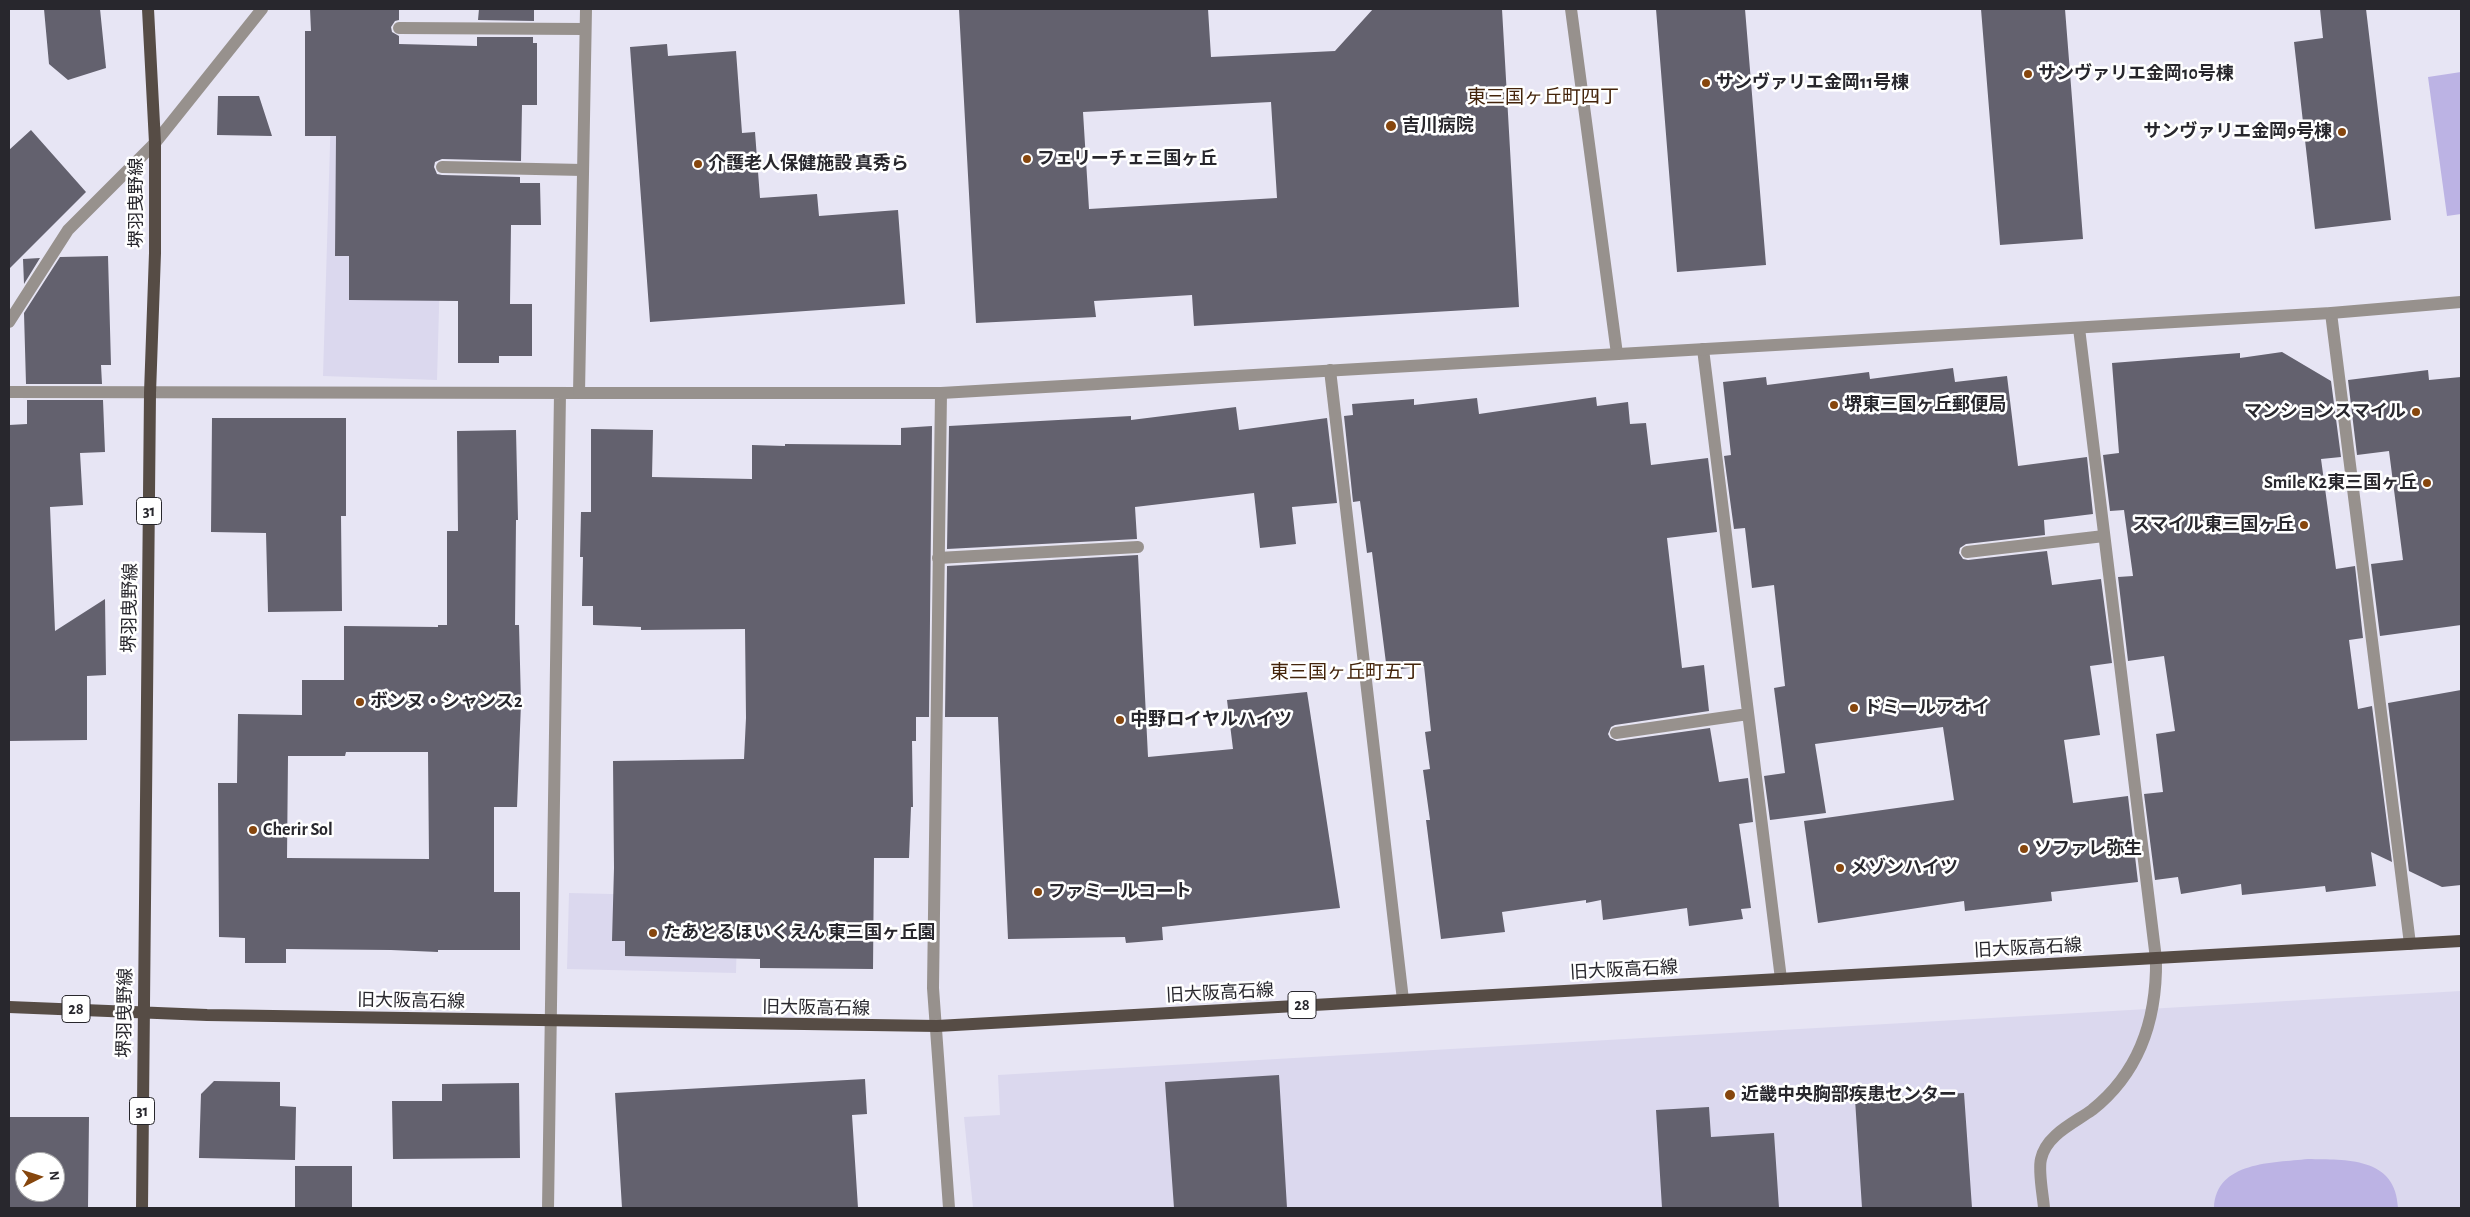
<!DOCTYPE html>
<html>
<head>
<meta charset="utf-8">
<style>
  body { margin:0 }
  #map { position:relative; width:2470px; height:1217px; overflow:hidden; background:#e7e5f4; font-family:"Alegreya Sans",sans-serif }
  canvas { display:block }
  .frame { position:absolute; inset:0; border:10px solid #28272d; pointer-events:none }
  .north { position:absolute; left:15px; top:1152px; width:50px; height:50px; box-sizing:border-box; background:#fff; border:1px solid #a9a9ab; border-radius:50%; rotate:85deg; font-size:14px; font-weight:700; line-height:20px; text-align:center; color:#28272d }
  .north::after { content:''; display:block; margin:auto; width:18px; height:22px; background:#86460d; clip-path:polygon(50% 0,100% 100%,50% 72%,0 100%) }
</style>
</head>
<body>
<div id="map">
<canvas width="2470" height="1217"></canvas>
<div class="frame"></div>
<div class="north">N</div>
</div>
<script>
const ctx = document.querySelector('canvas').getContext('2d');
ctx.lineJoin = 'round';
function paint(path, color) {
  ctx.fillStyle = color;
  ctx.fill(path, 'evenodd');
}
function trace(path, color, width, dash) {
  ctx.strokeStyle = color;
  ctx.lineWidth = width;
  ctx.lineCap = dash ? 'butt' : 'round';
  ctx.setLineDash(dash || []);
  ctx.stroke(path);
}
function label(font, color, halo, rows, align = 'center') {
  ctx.font = font + ' "Alegreya Sans","Noto Sans JP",sans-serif';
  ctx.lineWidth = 5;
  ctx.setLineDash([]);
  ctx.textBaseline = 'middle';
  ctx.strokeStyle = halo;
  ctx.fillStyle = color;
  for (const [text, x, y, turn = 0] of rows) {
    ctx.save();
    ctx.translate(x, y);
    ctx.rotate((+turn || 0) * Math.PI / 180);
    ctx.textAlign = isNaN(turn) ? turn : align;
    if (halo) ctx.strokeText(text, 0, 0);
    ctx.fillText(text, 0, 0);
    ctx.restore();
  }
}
const built = new Path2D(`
  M331,111L441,236L437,380L323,376Z
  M569,893L738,897L736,973L567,969Z
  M2461,991V1208H973L964,1117L1000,1115L998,1075Z`);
const green = new Path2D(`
  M2461,72V214L2447,216L2428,77Z
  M2308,1159C2345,1160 2396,1156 2398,1208H2214C2216,1161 2273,1163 2308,1159Z`);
const building = new Path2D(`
  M44,9H100L106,68L68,80L49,64Z
  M310,9H399V20L395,21L391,27L392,32L399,36V44L477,46V37H533V43H537V105H522L521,161L442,159L435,162L434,167L437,174L442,175L520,177V183H540L541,225H511L510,304H532V356H499V363H458V301L349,300V256H335L336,136H305V31H311Z
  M479,9H534V21L478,20Z
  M959,9H1208L1211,57L1335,51L1373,9H1502L1519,307L1194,326L1192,295L1094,301L1096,317L976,323ZM1271,102L1277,198L1089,209L1083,112Z
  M1656,9H1745L1766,265L1677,272Z
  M1981,9H2065L2083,239L2000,245Z
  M2320,9H2366L2391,220L2315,229L2294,42L2323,38Z
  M667,44L668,56L736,51L742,133L755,132L760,198L817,194L819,216L898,210L905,304L650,322L630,47Z
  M218,96H259L272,136L217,135Z
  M31,130L86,192L9,269V150Z
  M108,256L111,365H101L102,384H26L24,313L60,257Z
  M40,258L24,284L23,259Z
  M2282,352L2331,381L2341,457L2321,459L2336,569L2355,566L2363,638L2349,640L2358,709L2372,706L2392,862L2371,852L2376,886L2326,892L2325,886L2242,895L2241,884L2181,894L2178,877L2155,880L2144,794L2163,792L2156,734L2175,731L2164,656L2128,661L2118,577L2133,576L2124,510L2110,511L2103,455L2119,453L2112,363L2240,353V358Z
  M1953,368L1955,382L2007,376L2018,466L2087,457L2093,514L2044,520L2045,535L1966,544L1960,548L1959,553L1963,559L1968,560L2047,551L2052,585L2101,579L2112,663L2090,666L2100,735L2064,740L2073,803L2128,796L2138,882L2051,892L2052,901L1965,911L1964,901L1818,923L1804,821L1954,800L1943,727L1815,744L1826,813L1770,820L1764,776L1785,773L1774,688L1785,686L1774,585L1752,588L1745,528L1734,529L1724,456L1731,455L1723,382L1766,377L1767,385L1869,372L1870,379Z
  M2428,370L2429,380L2461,377V625L2380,636L2371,564L2403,560L2389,451L2357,455L2348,380Z
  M1596,397L1597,406L1628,402L1630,424L1646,423L1651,465L1708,458L1717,532L1667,538L1682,668L1704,665L1709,711L1615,725L1611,727L1608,734L1610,738L1617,741L1710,728L1719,782L1748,778L1753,822L1739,824L1751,908L1741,909L1743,919L1689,926L1687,908L1603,920L1601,900L1586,903V900L1502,912L1505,932L1441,939L1426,820H1430L1423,770L1430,769L1425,732L1431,731L1424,666L1387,671L1372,552L1367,553L1360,501L1353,502L1344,416L1353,415L1352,404L1414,399V405L1477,398L1479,414Z
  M27,400H103L105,452L80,453L83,505L50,507L55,631L105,599L106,675L87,676V740L9,741V425L27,424Z
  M1236,407L1239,430L1327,418L1337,503L1292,507L1296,544L1260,548L1254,493L1135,507L1137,539L947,549L949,426L1131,416V420Z
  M212,418H346V516H341L342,611L268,612L266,533L211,532Z
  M932,426L929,717H916V741H912L913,807H911L909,858H874L873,969L760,968V959L625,956V941H612L614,868L613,761L744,759L746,718L745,629L641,630V627L593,625V606H582L583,557H580L581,512H591V429L653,430L652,477L752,479V445L785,446V444L901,445V428Z
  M516,430L518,520H516L515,625H519L521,703L517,807H494V892H520V950H438V952L391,950L286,949V963H245V938L219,937L218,783H237L238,714L302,715V680H344V626L438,627V625H447V531H458L457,431ZM346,752H428L429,859L287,858L288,756H345Z
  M1138,555L1148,757L1233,749L1227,700L1307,692L1340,908L1162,927L1163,940L1126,943L1125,937L1008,939L998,717H945L947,566Z
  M2461,690V885L2442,887L2409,871L2388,703Z
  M1279,1075L1287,1208H1174L1165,1082Z
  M865,1079L867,1114L852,1115L858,1208H622L615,1093Z
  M214,1081L280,1082V1106L296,1107L295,1160L199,1158L201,1094Z
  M519,1083L520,1158L393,1159L392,1101H442V1084Z
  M1964,1093L1972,1208H1862L1855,1099Z
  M1709,1107L1711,1137L1774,1133L1779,1208H1662L1656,1110Z
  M9,1117H89L88,1208H9ZM25,1162H55V1192H25Z
  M295,1166H352V1208H295Z`);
const service = new Path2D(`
  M399,28L585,29
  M442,167L583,170
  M1967,552L2104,536
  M938,558L1138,547
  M2044,1208C2043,1195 2038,1171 2041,1159C2046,1135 2074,1123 2092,1110C2140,1072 2157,1018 2156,959`);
const minor = new Path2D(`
  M1571,9L1617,354
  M2331,313L2410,944
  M9,322L68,230L155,143L262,9
  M2079,328L2156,959
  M1703,349L1781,979
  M1330,370L1403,1000
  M9,392L579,393
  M941,393L933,988L949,1208
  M1616,733L1748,714
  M548,1208L560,393`);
const tertiary = new Path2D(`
  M586,9L579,393H941L2331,313L2461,302`);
const primary = new Path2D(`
  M9,1007L207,1015L937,1026L2461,941
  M142,1208L150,393L155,253V143L148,9`);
const markers = [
  [2028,74,5,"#86460d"],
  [1706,83,5,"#86460d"],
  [1391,126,6,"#86460d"],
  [2342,132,5,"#86460d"],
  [1027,159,5,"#86460d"],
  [698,164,5,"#86460d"],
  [1834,405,5,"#86460d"],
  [2416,412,5,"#86460d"],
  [2427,483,5,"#86460d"],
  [2304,525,5,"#86460d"],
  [360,702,5,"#86460d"],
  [1854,708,5,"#86460d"],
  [1120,720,5,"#86460d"],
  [253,830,5,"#86460d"],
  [2024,849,5,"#86460d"],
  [1840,868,5,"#86460d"],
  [1038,892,5,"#86460d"],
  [653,933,5,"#86460d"],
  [1730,1095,6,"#86460d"]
];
const shields = [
  [149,511,25],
  [1302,1005,28],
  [76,1009,28],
  [142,1111,25]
];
const shieldNames = [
  ["31",149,511],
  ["28",1302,1005],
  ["28",76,1009],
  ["31",142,1111]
];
const poiNames = [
  ["サンヴァリエ金岡10号棟",2038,74],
  ["サンヴァリエ金岡11号棟",1716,83],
  ["吉川病院",1402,126],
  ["サンヴァリエ金岡9号棟",2332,132,"right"],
  ["フェリーチェ三国ヶ丘",1037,159],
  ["介護老人保健施設 真秀ら",708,164],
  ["堺東三国ヶ丘郵便局",1844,405],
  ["マンションスマイル",2406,412,"right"],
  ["Smile K2東三国ヶ丘",2417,483,"right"],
  ["スマイル東三国ヶ丘",2294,525,"right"],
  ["ボンヌ・シャンス2",370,702],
  ["ドミールアオイ",1864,708],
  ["中野ロイヤルハイツ",1130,720],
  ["Cherir Sol",263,830],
  ["ソファレ弥生",2034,849],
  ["メゾンハイツ",1850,868],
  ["ファミールコート",1048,892],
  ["たあとるほいくえん 東三国ヶ丘園",663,933],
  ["近畿中央胸部疾患センター",1741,1095]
];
const streetNames = [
  ["堺羽曳野線",137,203,-90],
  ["堺羽曳野線",130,608,-89],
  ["旧大阪高石線",2028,948,-3],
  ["旧大阪高石線",1624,970,-3],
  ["旧大阪高石線",1220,993,-3],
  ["旧大阪高石線",411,1001,1],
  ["旧大阪高石線",816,1008,1],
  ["堺羽曳野線",125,1013,-89]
];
const neighbourhoodNames = [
  ["東三国ヶ丘町四丁",1543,97],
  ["東三国ヶ丘町五丁",1346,672]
];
paint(built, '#dbd8ee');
paint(green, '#bcb3e4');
paint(building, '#63616e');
trace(service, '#97918d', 12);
trace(minor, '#97918d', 12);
trace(tertiary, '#97918d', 12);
trace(primary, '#564c45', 12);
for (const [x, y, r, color] of markers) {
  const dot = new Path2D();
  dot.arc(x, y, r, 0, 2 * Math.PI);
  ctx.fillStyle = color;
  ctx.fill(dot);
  trace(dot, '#fff', 2);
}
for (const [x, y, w] of shields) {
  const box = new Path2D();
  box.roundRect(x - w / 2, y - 13.5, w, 27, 4);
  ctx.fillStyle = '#fff';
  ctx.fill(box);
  trace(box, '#28272d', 1);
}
label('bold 16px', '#28272d', null, shieldNames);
label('bold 18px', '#28272d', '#fff', poiNames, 'left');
label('18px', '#28272d', '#fff', streetNames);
label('19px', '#44240b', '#fff', neighbourhoodNames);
</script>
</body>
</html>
